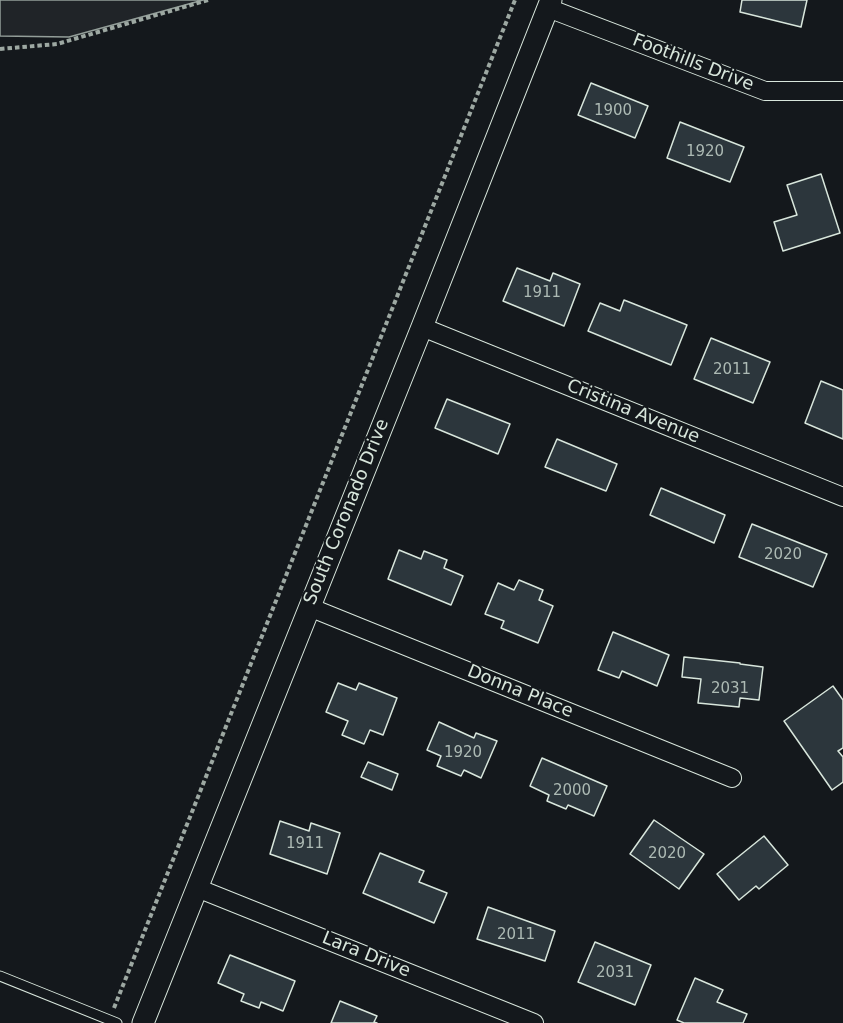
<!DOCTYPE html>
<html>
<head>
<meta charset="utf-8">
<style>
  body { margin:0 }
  canvas { display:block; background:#14181c }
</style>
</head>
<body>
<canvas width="843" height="1023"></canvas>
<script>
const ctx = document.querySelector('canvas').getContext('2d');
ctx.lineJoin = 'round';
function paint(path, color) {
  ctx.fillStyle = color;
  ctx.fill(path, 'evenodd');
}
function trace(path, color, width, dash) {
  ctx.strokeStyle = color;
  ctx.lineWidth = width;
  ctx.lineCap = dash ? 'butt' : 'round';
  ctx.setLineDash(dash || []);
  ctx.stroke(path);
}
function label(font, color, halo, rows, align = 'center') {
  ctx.font = font + ' "DejaVu Sans",sans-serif';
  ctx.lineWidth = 4.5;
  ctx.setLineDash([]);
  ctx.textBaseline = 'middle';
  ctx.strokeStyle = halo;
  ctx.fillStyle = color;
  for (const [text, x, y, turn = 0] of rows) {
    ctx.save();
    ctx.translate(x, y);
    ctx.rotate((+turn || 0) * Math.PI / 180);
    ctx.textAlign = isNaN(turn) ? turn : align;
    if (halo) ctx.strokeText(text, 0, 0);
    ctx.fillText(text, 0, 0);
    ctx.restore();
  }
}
const green = new Path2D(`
  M0,0H203L69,37L0,36Z`);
const building = new Path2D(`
  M742,0H807L801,27L740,12Z
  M591,83L648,106L635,138L578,115Z
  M680,122L744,147L730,182L667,158Z
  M821,174L840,233L783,251L774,222L797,215L787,185Z
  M517,268L550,281L553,273L580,284L564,326L503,301Z
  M624,300L687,325L671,365L588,331L600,303L620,311Z
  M711,338L770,362L753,403L694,379Z
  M821,381L843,390V439L805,423Z
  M447,399L510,424L498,454L435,428Z
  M557,439L617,464L606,491L545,467Z
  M661,488L725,515L714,543L650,515Z
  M752,524L827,554L813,587L739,557Z
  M399,550L421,559L424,551L447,560L444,568L463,576L451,605L388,579Z
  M519,580L543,590L539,600L553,606L538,643L501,628L504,621L485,614L498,583L514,590Z
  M613,632L669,655L657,686L622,671L619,678L598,670Z
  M684,657L740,663V664L763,667L759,700L740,698L739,707L698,703L701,679L682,677Z
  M338,683L356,690L359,683L397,698L383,735L370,730L364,744L342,735L348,721L326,712Z
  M833,686L843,700V748L838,751L843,757V782L832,790L784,721Z
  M439,722L474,738L476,733L497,741L481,778L464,770L461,776L437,766L441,756L427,750Z
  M542,758L607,786L594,816L568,805L566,809L547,801L549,795L530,786Z
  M368,762L398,774L392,790L361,777Z
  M654,820L704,854L679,889L630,854Z
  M280,821L309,831L311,823L340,833L327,874L270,854Z
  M764,836L788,865L759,889L756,886L739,900L717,874Z
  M380,853L424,871L419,882L447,893L434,923L363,893Z
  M488,907L555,931L545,961L477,939Z
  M595,942L651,965L635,1005L578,982Z
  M230,955L295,981L283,1011L261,1002L259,1008L241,1001L244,994L218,983Z
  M695,978L723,990L717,1002L747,1014L743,1023H684L677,1020Z
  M340,1001L377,1016L374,1022L377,1023H331Z`);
const path = new Path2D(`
  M0,49L57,44L208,0
  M114,1008L515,0`);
const service = new Path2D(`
  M0,976L117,1023`);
const minor = new Path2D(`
  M548,8L765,91H843
  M422,327L843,497
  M309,607L732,778
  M197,888L534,1023`);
const tertiary = new Path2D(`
  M143,1023L422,327L551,0`);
const numberNames = [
  ["1900",613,111],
  ["1920",705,152],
  ["1911",542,293],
  ["2011",732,370],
  ["2020",783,555],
  ["2031",730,689],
  ["1920",463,753],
  ["2000",572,791],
  ["1911",305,844],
  ["2020",667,854],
  ["2011",516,935],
  ["2031",615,973]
];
const streetNames = [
  ["Foothills Drive",693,63,21],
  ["Cristina Avenue",633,412,22],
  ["South Coronado Drive",347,512,-68],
  ["Donna Place",520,692,22],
  ["Lara Drive",366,955,22]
];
paint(green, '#202428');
trace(green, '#939e99', 1.5);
paint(building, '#2c363c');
trace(building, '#d8e6dc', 1.5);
trace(service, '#d8e6dc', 11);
trace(minor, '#d8e6dc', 20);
trace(tertiary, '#d8e6dc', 23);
trace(path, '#9da8a2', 4, [4.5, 3]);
trace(service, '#14181c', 9);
trace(minor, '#14181c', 18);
trace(tertiary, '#14181c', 21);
label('15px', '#adbab4', null, numberNames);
label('18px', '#d8e6dc', '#14181c', streetNames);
</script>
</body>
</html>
